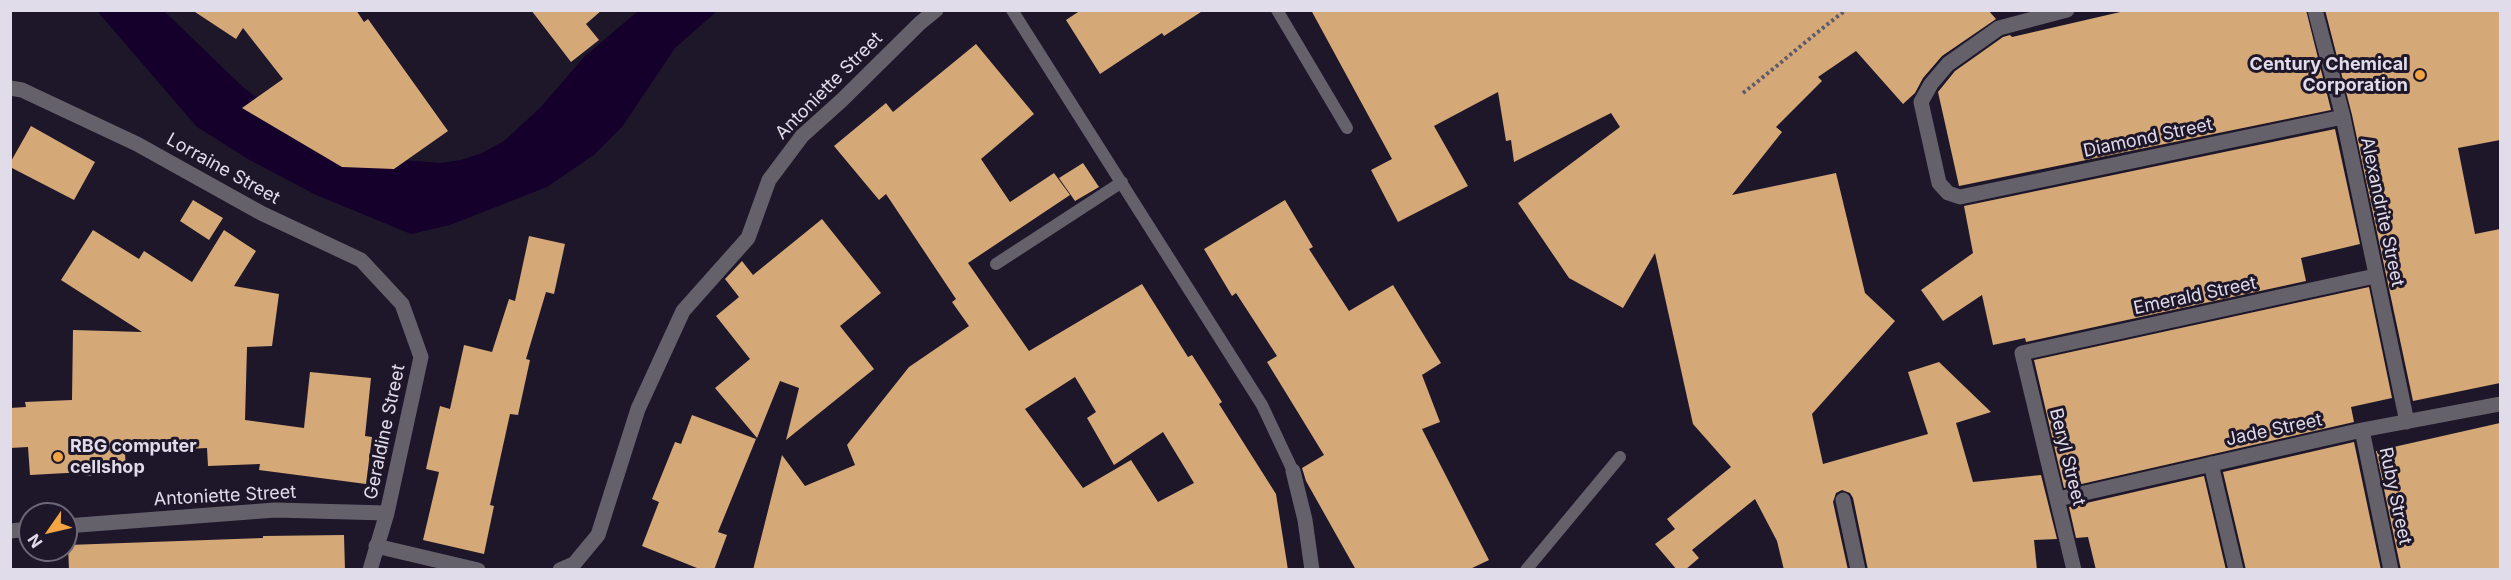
<!DOCTYPE html>
<html>
<head>
<meta charset="utf-8">
<style>
  body { margin:0 }
  #map { position:relative; width:2511px; height:580px; overflow:hidden; background:#1e172a; font-family:Inter,sans-serif }
  canvas { display:block }
  .frame { position:absolute; inset:0; border:12px solid #e0dce9; pointer-events:none }
  .north { position:absolute; left:18px; top:502px; width:60px; height:60px; box-sizing:border-box; background:#1e172a; border:2px solid #6c6676; border-radius:50%; rotate:236deg; font-size:16px; font-weight:700; line-height:24px; text-align:center; color:#e0dce9 }
  .north::after { content:''; display:block; margin:auto; width:21px; height:27px; background:#f2a542; clip-path:polygon(50% 0,100% 100%,50% 72%,0 100%) }
</style>
</head>
<body>
<div id="map">
<canvas width="2511" height="580"></canvas>
<div class="frame"></div>
<div class="north">N</div>
</div>
<script>
const ctx = document.querySelector('canvas').getContext('2d');
ctx.lineJoin = 'round';
function paint(path, color) {
  ctx.fillStyle = color;
  ctx.fill(path, 'evenodd');
}
function trace(path, color, width, dash) {
  ctx.strokeStyle = color;
  ctx.lineWidth = width;
  ctx.lineCap = dash ? 'butt' : 'round';
  ctx.setLineDash(dash || []);
  ctx.stroke(path);
}
function label(font, color, halo, rows, align = 'center') {
  ctx.font = font + ' Inter,sans-serif';
  ctx.lineWidth = 6;
  ctx.setLineDash([]);
  ctx.textBaseline = 'middle';
  ctx.strokeStyle = halo;
  ctx.fillStyle = color;
  for (const [text, x, y, turn = 0] of rows) {
    ctx.save();
    ctx.translate(x, y);
    ctx.rotate((+turn || 0) * Math.PI / 180);
    ctx.textAlign = isNaN(turn) ? turn : align;
    if (halo) ctx.strokeText(text, 0, 0);
    ctx.fillText(text, 0, 0);
    ctx.restore();
  }
}
const water = new Path2D(`
  M97,11H164L245,89L321,144L377,158L441,163L461,160L482,153L504,141L540,108L585,56L638,11H717L675,48L622,127L595,154L547,187L450,225L411,234L314,194L248,159L197,127Z`);
const building = new Path2D(`
  M192,10H356L364,22L368,19L448,131L394,169L342,167L242,108L283,79L243,28L236,39Z
  M531,10H602L586,24L599,40L571,62Z
  M1081,10H1204L1164,36L1162,33L1100,74L1066,20Z
  M1311,10H1988L1996,19L1942,56L1923,78L1915,93L1903,104L1856,51L1818,77L1822,81L1776,127L1782,132L1732,195L1836,173L1865,293L1895,321L1812,414L1823,464L1928,434L1908,372L1939,362L1991,412L1956,423L1973,482L2041,475L2057,539L2034,540L2037,570H1868L1853,498L1850,493L1842,490L1836,493L1833,502L1848,570H1784L1777,541L1755,499L1692,550L1699,558L1685,570H1677L1655,544L1675,529L1667,519L1731,467L1693,424L1655,253L1623,308L1569,278L1518,203L1620,127L1611,113L1514,162L1511,140L1506,141L1498,92L1434,126L1468,186L1398,222L1371,170L1392,159Z
  M2129,10H2306L2331,110L1959,186L1938,92L1955,71L2003,37L2010,35L2012,37Z
  M2325,10H2500V140L2458,148L2475,234L2500,229V383L2413,401L2352,115Z
  M976,44L1034,114L981,159L1010,202L1054,173L1070,195L968,263L1029,351L1142,284L1188,357L1192,355L1222,402L1219,404L1276,494L1288,570H753L782,455L805,486L855,465L847,445L909,367L969,326L952,302L956,299L886,194L879,200L834,146L886,103L893,112ZM1075,377L1096,412L1087,418L1114,465L1163,432L1194,483L1158,502L1131,460L1083,488L1025,409Z
  M31,126L95,162L74,200L10,167V163Z
  M2335,129L2360,244L2301,258L2306,281L2026,342L2025,338L1993,345L1982,295L1943,321L1921,290L1973,253L1964,206Z
  M1083,163L1099,187L1075,201L1059,178Z
  M193,200L223,218L209,240L180,221Z
  M1285,200L1313,247L1309,249L1349,311L1393,285L1441,363L1422,375L1440,422L1422,429L1489,560L1468,570H1356L1306,481L1302,468L1324,455L1267,362L1277,356L1236,293L1232,296L1204,249Z
  M822,219L881,293L840,326L874,369L786,440L799,388L780,381L757,438L715,388L750,359L716,316L739,297L725,279L742,261L753,275Z
  M93,230L139,259L144,251L192,282L224,230L256,251L234,286L279,294L272,346L247,347L245,420L304,428L310,372L371,378L365,436L372,437L366,484L259,470L260,464L208,466L207,448L125,452L126,474L85,476V472L30,475L28,447L10,448V408L26,407L25,402L72,400L73,330L142,332L61,280Z
  M529,236L565,244L554,294L546,292L526,359L530,360L518,415L510,414L490,505L494,506L484,554L423,540L439,472L426,469L440,406L450,409L464,345L492,352L509,299L515,301Z
  M2369,287L2392,398L2351,407L2354,422L2064,488L2034,360Z
  M692,415L756,439L718,532L727,535L714,570H702L642,546L659,502L652,499L675,442L681,444Z
  M2500,423V570H2401L2376,451Z
  M2354,442L2381,570H2246L2223,472Z
  M2204,476L2226,570H2096L2088,537L2076,538L2069,507Z
  M344,535L345,570H69L68,545L263,538V536Z`);
const path = new Path2D(`
  M1743,93C1778,66 1810,37 1846,10`);
const lane = new Path2D(`
  M1012,10L1262,405L1293,471
  M1277,10L1347,128
  M996,264L1122,182
  M1526,570L1620,457`);
const street = new Path2D(`
  M2067,10L1999,28L1948,64L1931,84L1921,102L1939,183L1948,193L1960,197L2343,117
  M2315,10L2343,117L2407,422
  M10,88L22,90L137,144L261,213L361,260L402,304L421,357L387,513L370,570
  M2362,430L2391,570
  M2211,464L2236,570
  M1293,471L1305,520L1312,570
  M2058,499L2362,430L2500,404
  M1843,500L1858,570
  M66,526L275,510L387,513
  M10,531L30,529
  M376,546L478,570
  M560,570L574,564L598,535L638,409L683,311L748,238L769,180L802,136L842,100L920,23L936,10
  M2074,570L2022,353L2375,276`);
const markers = [
  [2420,75,6,"#f2a542"],
  [58,457,6,"#f2a542"]
];
const poiNames = [
  ["Century Chemical",2408,65],
  ["Corporation",2408,86],
  ["RBG computer",70,447,"left"],
  ["cellshop",70,468,"left"]
];
const streetNames = [
  ["Antoniette Street",829,86,-45],
  ["Diamond Street",2148,138,-12],
  ["Lorraine Street",223,169,29],
  ["Alexandrite Street",2382,212,78],
  ["Emerald Street",2195,296,-12],
  ["Jade Street",2274,430,-12],
  ["Geraldine Street",385,432,-78],
  ["Beryl Street",2067,457,76],
  ["Antoniette Street",225,496,-3],
  ["Ruby Street",2395,496,78]
];
paint(water, '#14002a');
paint(building, '#d5a877');
trace(path, '#605a6b', 4, [3, 3]);
trace(lane, '#64616b', 12);
trace(street, '#64616b', 15);
for (const [x, y, r, color] of markers) {
  const dot = new Path2D();
  dot.arc(x, y, r, 0, 2 * Math.PI);
  ctx.fillStyle = color;
  ctx.fill(dot);
  trace(dot, '#1e172a', 2);
}
label('bold 18px', '#e0dce9', '#1e172a', poiNames, 'right');
label('18px', '#e0dce9', '#1e172a', streetNames);
</script>
</body>
</html>
